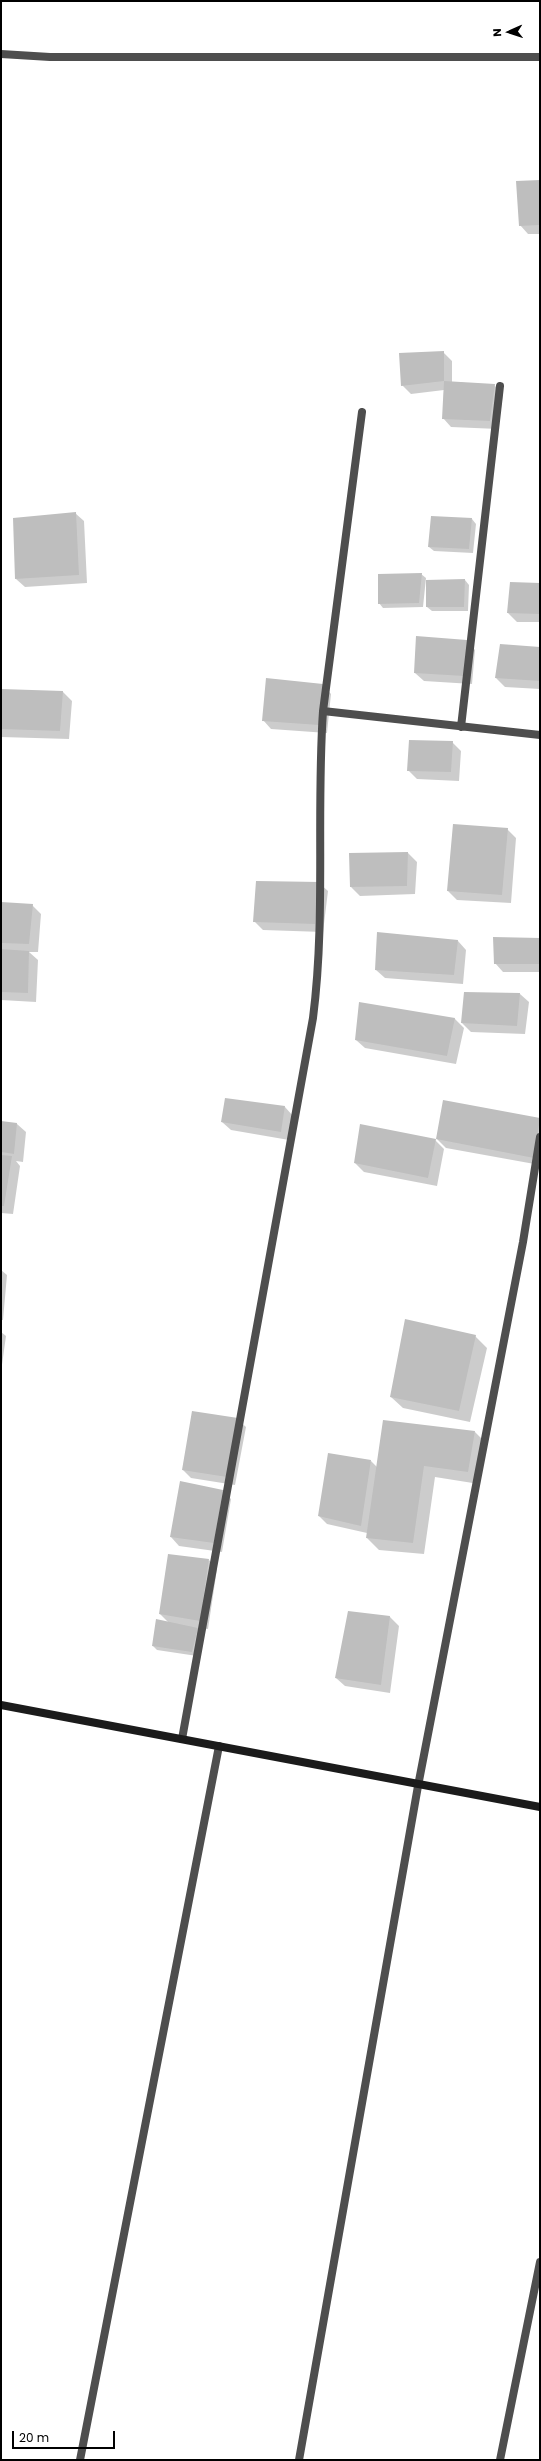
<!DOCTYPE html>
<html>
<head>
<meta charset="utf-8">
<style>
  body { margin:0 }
  #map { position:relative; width:541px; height:2461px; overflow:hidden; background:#fff; font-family:Poppins,sans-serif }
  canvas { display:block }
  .frame { position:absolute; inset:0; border:2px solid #000; pointer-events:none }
  .north { position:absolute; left:489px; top:12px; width:40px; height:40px; -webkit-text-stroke:3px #fff; paint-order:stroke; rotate:267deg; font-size:11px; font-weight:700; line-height:16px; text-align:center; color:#000 }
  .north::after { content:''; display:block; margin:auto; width:14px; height:18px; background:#000; clip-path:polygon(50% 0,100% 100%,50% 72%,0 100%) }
  .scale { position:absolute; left:12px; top:2431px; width:103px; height:18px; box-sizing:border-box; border:2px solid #000; border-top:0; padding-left:5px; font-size:12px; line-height:14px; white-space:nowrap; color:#000; -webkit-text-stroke:3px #fff; paint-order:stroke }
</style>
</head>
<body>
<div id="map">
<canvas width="541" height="2461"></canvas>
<div class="frame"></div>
<div class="north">N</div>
<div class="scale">20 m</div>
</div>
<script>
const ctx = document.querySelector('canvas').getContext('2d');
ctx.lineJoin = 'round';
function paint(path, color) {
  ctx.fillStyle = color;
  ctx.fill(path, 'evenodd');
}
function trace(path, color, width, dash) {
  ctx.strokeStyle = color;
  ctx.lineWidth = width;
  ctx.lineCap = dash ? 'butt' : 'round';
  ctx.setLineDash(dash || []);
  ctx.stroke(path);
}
const shadow = new Path2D(`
  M540,181V234H528L520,225Z
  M443,352L452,361V382L494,385L503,394L498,429L451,427L443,418L444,390L411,394L402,385Z
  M75,513L84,521L87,583L25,587L16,579Z
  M472,519L476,524L473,553L434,551L429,547Z
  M421,574L426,578L423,607L383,608L379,603Z
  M465,580L469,585L468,611H432L427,607Z
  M540,584V622H517L508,613Z
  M467,641L475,650L472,684L424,681L415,673Z
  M540,648V689L505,687L496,678Z
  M323,685L331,694L327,733L271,729L263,720Z
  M1,690L63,692L72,701L69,739L1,737Z
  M452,742L461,751L459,781L417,779L408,770Z
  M507,829L516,838L511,903L457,900L448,891Z
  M408,853L417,862L415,894L360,896L351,887Z
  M319,883L328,891L323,932L263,930L254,921Z
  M1,903L32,905L41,914L38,952H29L38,960L36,1002L1,1000Z
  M540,939V972H503L495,963Z
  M458,941L466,950L463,984L385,978L376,970Z
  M465,993L520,994L529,1002L525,1034L471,1032L462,1023Z
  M360,1003L455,1019L464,1028L456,1064L365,1048L356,1040Z
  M444,1101L540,1119V1165L446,1148L437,1139Z
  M285,1107L293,1116L289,1140L231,1130L222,1122Z
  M1,1122L17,1124L26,1132L23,1162L16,1161L20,1166L13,1214L1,1213Z
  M435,1140L444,1149L437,1186L364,1172L355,1163Z
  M1,1270L7,1275L3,1320H1Z
  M1,1332L6,1336L1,1372Z
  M475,1336L487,1348L470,1422L403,1408L391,1397Z
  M237,1419L246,1427L235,1485L191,1478L183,1470Z
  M475,1432L487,1444L479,1484L435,1477L424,1554L379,1550L367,1538V1533L327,1524L319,1516L371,1461L377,1467Z
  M222,1491L231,1499L222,1552L179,1546L171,1537Z
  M209,1560L217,1569L208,1629L197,1628L202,1633L197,1656L157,1650L153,1646L168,1622L160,1614Z
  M349,1612L390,1617L399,1626L390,1693L345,1686L336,1678Z`);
const building = new Path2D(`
  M540,180V225L519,226L516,181Z
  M444,351V381L401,386L399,353Z
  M444,381L495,384L490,421L442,419Z
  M76,512L79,575L15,579L13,518Z
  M431,516L472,518L469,549L428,547Z
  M422,573L419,603L378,604V574Z
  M465,579L464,607H426V580Z
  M510,582L540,583V614L507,613Z
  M416,636L467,640L464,676L414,673Z
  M500,644L540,647V681L495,678Z
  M266,678L323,684L319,725L262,721Z
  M1,689L63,691L60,731L1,729Z
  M409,740L453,741L451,772L407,771Z
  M453,824L508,828L502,895L447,891Z
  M408,852L407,886L350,887L349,853Z
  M256,881L320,882L315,924L253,922Z
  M1,902L33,904L29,944L1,943Z
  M377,932L458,940L454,975L375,970Z
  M493,937L540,938V964H494Z
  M1,949L29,951L28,993L1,992Z
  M464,992L520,993L517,1026L461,1023Z
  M359,1002L455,1018L447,1056L355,1040Z
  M225,1098L285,1106L281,1132L221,1122Z
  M443,1100L540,1118L534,1158L436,1139Z
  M1,1121L17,1123L14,1154L1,1152Z
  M360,1124L436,1139L428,1178L354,1163Z
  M1,1155L12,1156L4,1206H1Z
  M405,1319L476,1335L459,1411L390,1397Z
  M192,1411L238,1418L227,1477L182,1470Z
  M383,1420L475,1431L468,1472L424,1466L413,1543L366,1538Z
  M328,1453L371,1460L361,1526L318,1516Z
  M180,1481L223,1490L214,1543L170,1537Z
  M168,1554L209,1559L200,1621L159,1614Z
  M348,1611L390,1616L381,1685L335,1678Z
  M156,1619L198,1628L192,1652L152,1646Z`);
const street = new Path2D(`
  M1,54L50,57H540
  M323,711L540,735
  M461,727L500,386
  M182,1739L313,1018C326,916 316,814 323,711L362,412
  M80,2460L219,1746
  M299,2460L418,1786L523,1242L540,1137
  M500,2460L540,2262`);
const secondary = new Path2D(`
  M1,1705L540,1807`);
paint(shadow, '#0003');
paint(building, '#bebebe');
trace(street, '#4e4e4e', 8);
trace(secondary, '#1b1b1b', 8);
</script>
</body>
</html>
